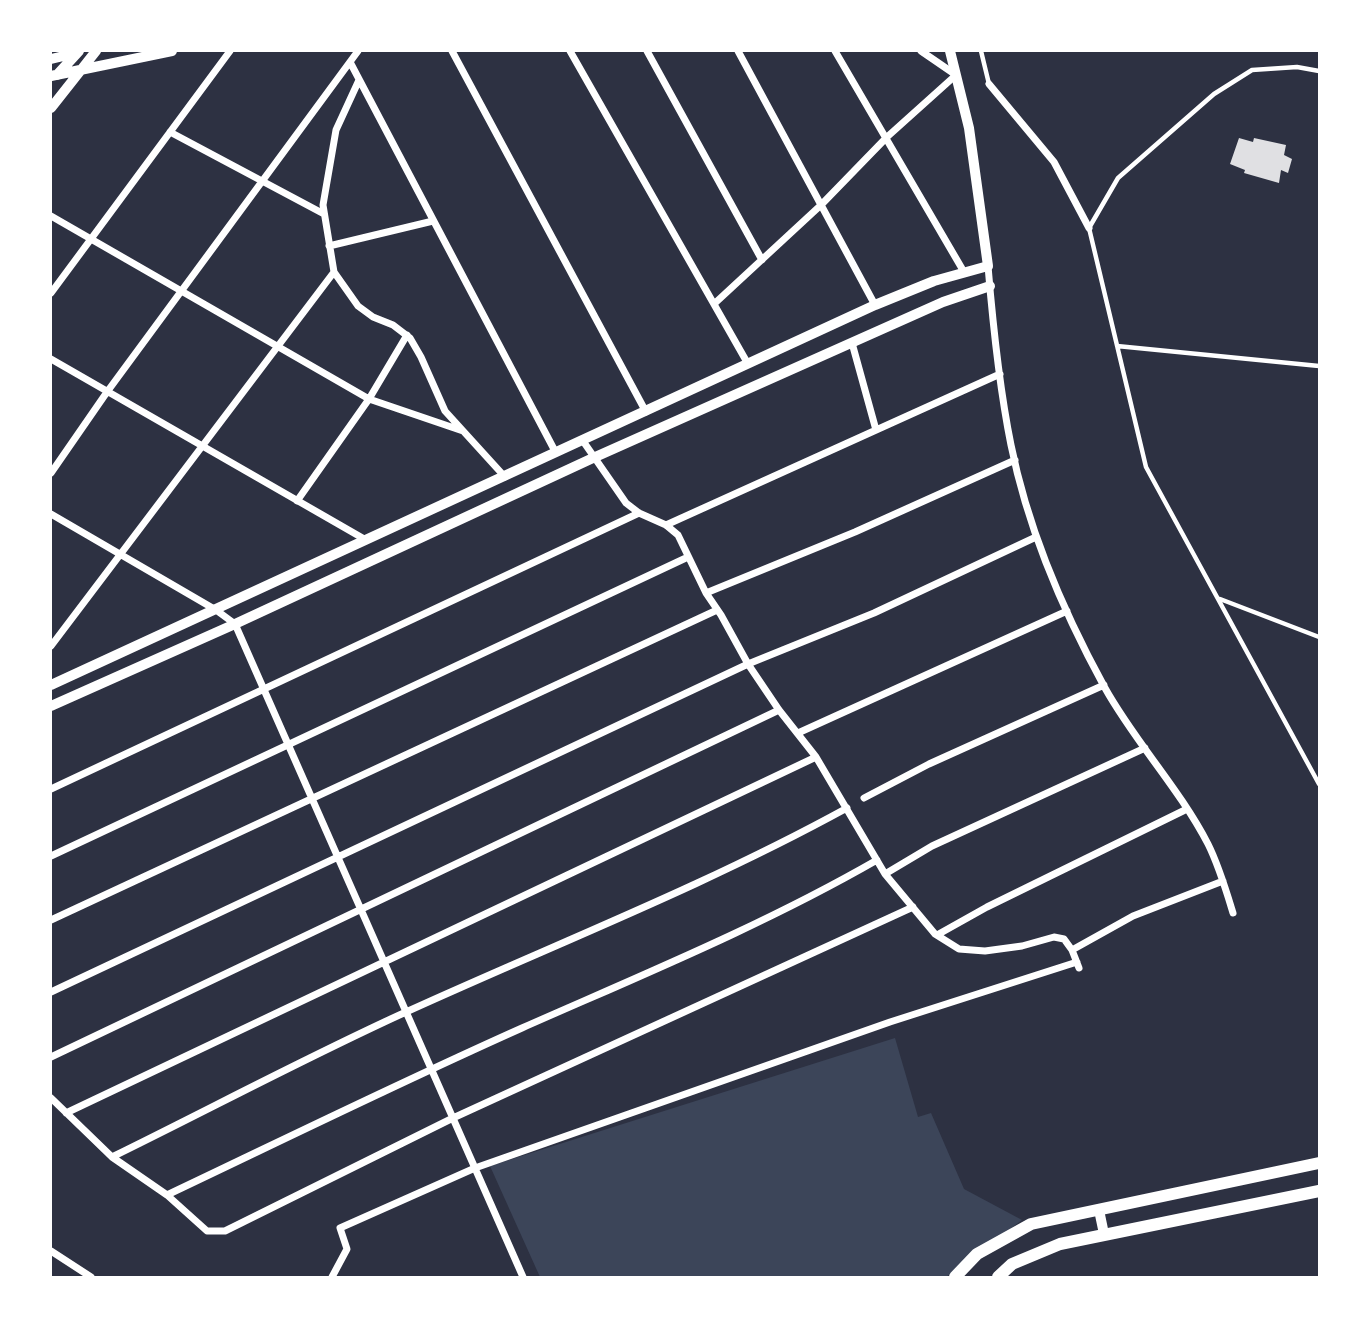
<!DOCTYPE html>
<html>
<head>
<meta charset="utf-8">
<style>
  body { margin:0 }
  #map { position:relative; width:1370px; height:1328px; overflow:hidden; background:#2d3142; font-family:Signika,sans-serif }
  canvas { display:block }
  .frame { position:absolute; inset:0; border:52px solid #fff; pointer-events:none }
</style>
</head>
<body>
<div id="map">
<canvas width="1370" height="1328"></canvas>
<div class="frame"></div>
</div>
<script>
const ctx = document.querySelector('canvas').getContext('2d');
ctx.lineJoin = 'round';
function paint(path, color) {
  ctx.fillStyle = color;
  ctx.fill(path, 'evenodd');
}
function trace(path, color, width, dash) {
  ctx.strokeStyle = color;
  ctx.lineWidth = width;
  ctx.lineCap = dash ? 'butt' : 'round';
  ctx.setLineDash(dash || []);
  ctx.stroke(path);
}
const green = new Path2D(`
  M895,1038L918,1117L931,1113L964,1189L1022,1220L946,1277H540L490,1166Z`);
const building = new Path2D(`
  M1239,138L1253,142L1254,138L1286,145L1284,155L1292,159L1288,173L1281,170L1279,183L1244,173L1245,170L1230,164Z`);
const service = new Path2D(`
  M981,51L989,84
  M1319,71L1297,67L1252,70L1214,94L1118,178L1089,228L1146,467L1319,784
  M1117,346L1319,366
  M1220,599L1319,637`);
const minor = new Path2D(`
  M452,51L646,412
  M570,51L748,364
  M647,51L762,260
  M738,51L875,305
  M835,51L964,272
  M350,62L556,453
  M989,84L1054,162L1089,228
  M170,132L324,214
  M51,216L369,399L463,431
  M329,246L433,221
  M988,266C993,326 999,386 1011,445C1028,530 1064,613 1105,688C1135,742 1179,788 1208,844C1219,866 1226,890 1233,913
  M334,272L358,306L373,317L393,325L410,338L421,357L445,411L505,477
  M51,293L230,51
  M714,304L821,205L887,137L956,75L921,51
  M852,343L876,430
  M51,359L366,540
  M583,441L626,503L639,513L666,525L678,535L706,593L721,615L748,664L779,710L816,757L885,874L935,934L959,949L985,951L1022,946L1054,937L1064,939L1072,950L1079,968
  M51,473L107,392L358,51
  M297,501L369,399L407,335
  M51,514L216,610L235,624L523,1277
  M666,525L1000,374
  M706,593L855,532L1015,460
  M51,646L334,272L323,205L336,130L359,80
  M798,733L1067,611
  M51,789L639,513
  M864,798L929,764L1104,685
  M51,856L688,557
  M885,874L932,846L1145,748
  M51,920L717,610
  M937,935L987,907L1187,809
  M1072,950L1133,916L1223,881
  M51,992L748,664L874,613L1036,537
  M51,1057L779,710
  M51,1098L112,1157L167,1195L207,1231H225L453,1118L913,907
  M66,1113L816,757
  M112,1157C210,1109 307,1057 406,1012C553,945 705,886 847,808
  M167,1195C285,1139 403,1081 522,1028C642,975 764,925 877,860
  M51,1251L91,1277
  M332,1277L347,1249L340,1228L475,1168L890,1022L1077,962`);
const tertiary = new Path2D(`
  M51,59L76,53
  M57,75L79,51
  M51,76L172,51
  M51,108L96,51
  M51,685L875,305L934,281L988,266L969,128L950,51
  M51,706L235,624L593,458L943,302L990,286
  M1099,1210L1104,1234`);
const secondary = new Path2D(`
  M955,1277L977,1254L1031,1224L1319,1163
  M998,1277L1012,1264L1060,1244L1319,1191`);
paint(green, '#3c4559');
paint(building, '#e0e0e3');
trace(service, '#fff', 4.5);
trace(minor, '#fff', 7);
trace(tertiary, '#fff', 10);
trace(secondary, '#fff', 12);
</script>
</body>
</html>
